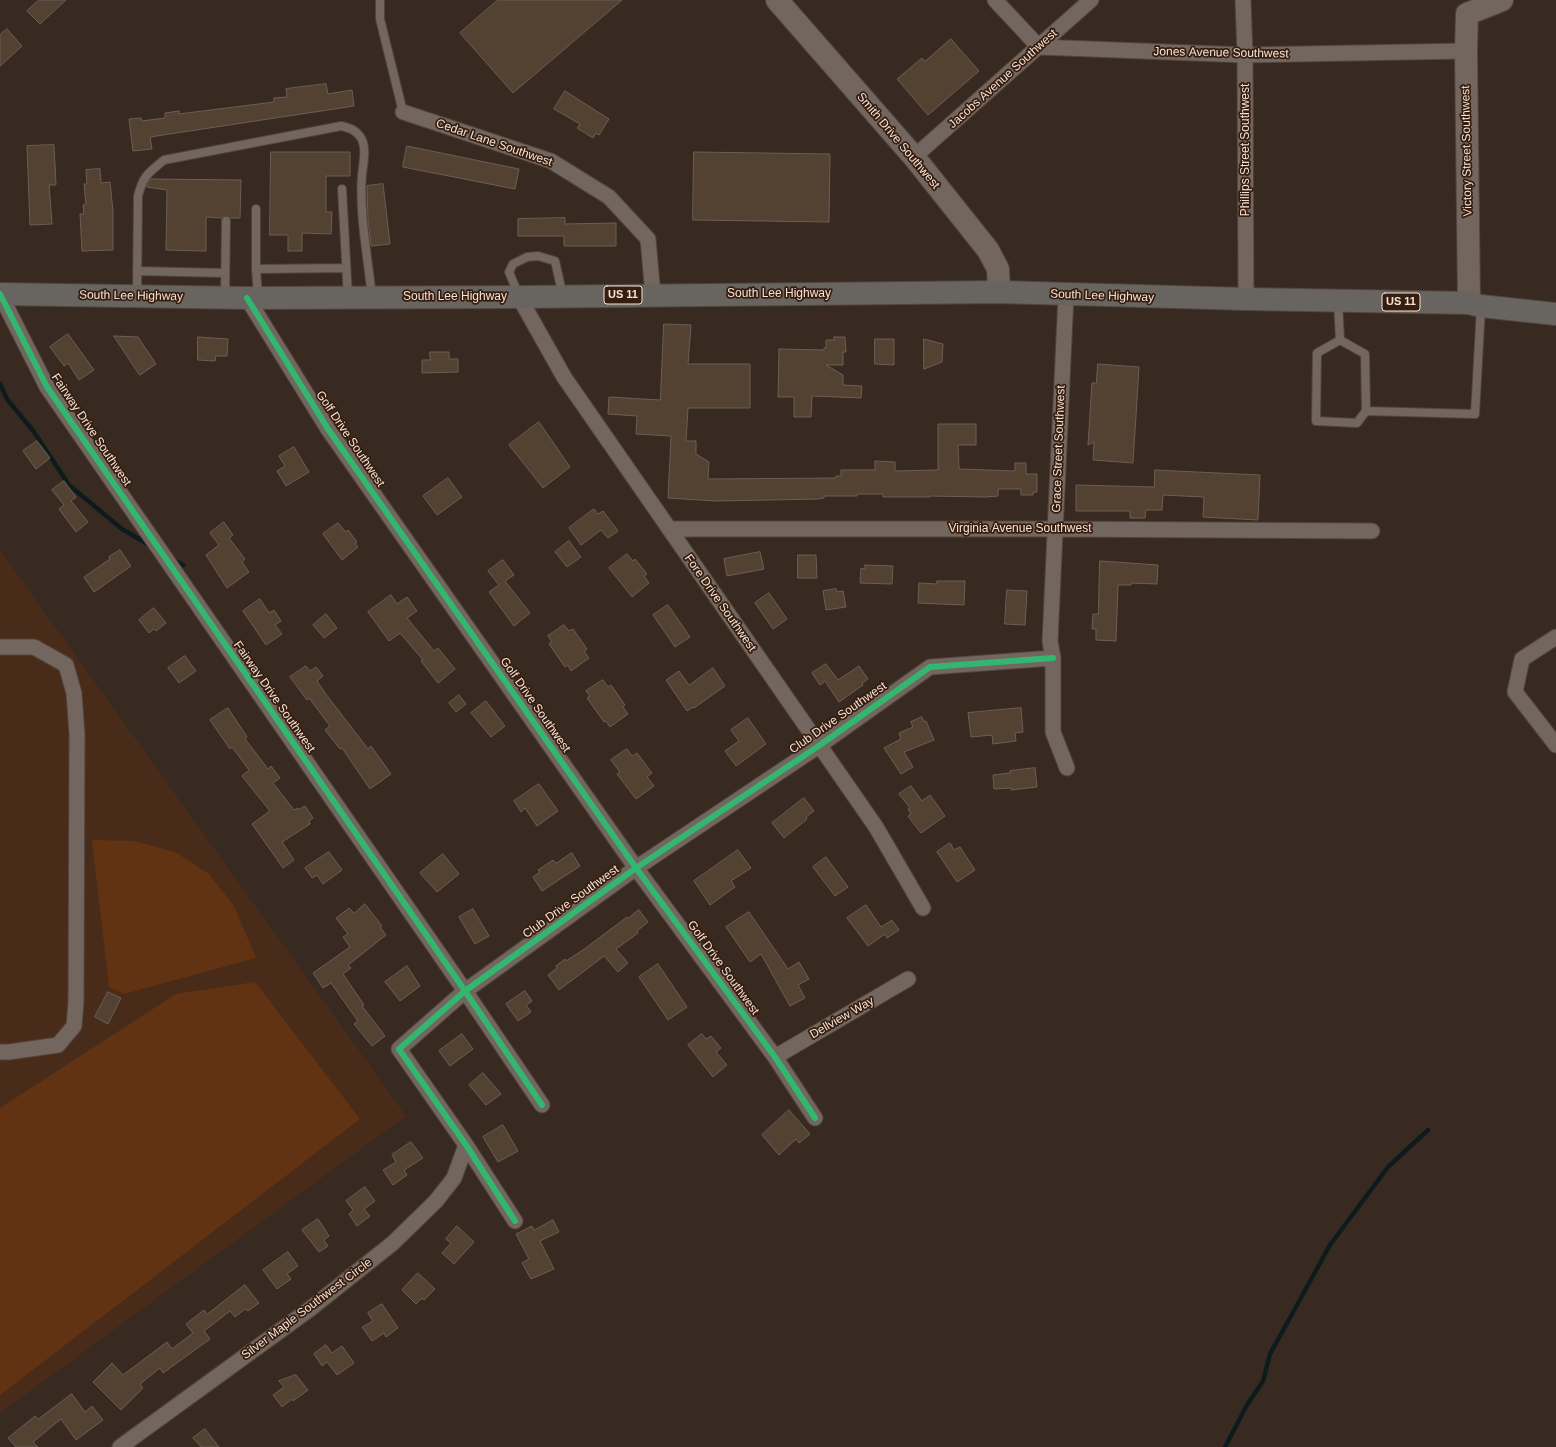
<!DOCTYPE html>
<html>
<head>
<meta charset="utf-8">
<style>
  body { margin:0 }
  canvas { display:block; background:#382a21 }
</style>
</head>
<body>
<canvas width="1556" height="1447"></canvas>
<script>
const ctx = document.querySelector('canvas').getContext('2d');
ctx.lineJoin = 'round';
function paint(path, color) {
  ctx.fillStyle = color;
  ctx.fill(path, 'evenodd');
}
function trace(path, color, width, dash) {
  ctx.strokeStyle = color;
  ctx.lineWidth = width;
  ctx.lineCap = dash ? 'butt' : 'round';
  ctx.setLineDash(dash || []);
  ctx.stroke(path);
}
function label(font, color, halo, rows, align = 'center') {
  ctx.font = font + ' Helvetica,sans-serif';
  ctx.lineWidth = 3.5;
  ctx.setLineDash([]);
  ctx.textBaseline = 'middle';
  ctx.strokeStyle = halo;
  ctx.fillStyle = color;
  for (const [text, x, y, turn = 0] of rows) {
    ctx.save();
    ctx.translate(x, y);
    ctx.rotate((+turn || 0) * Math.PI / 180);
    ctx.textAlign = isNaN(turn) ? turn : align;
    if (halo) ctx.strokeText(text, 0, 0);
    ctx.fillText(text, 0, 0);
    ctx.restore();
  }
}
const built = new Path2D(`
  M0,550L406,1116L0,1413Z`);
const green = new Path2D(`
  M92,840L134,841L175,852L209,874L234,906L256,958L124,994L109,987Z
  M255,982L360,1119L0,1395V1108L176,994Z`);
const stream = new Path2D(`
  M0,384L7,399L34,432L69,485L122,529L151,546
  M172,559L183,565
  M1225,1447L1247,1405L1263,1381L1270,1354L1330,1245L1388,1167L1428,1130`);
const building = new Path2D(`
  M39,0H66L40,24L27,11Z
  M498,0H622L513,93L460,33Z
  M7,29L22,46L0,66V35Z
  M951,39L979,71L928,115L897,79L922,58L925,61Z
  M326,84L328,94L352,90L354,106L150,137L152,149L133,151L129,119L141,118L142,121L165,118V113L179,111V114L274,102V98L287,97L286,89Z
  M565,91L609,119L599,135L596,133L593,138L577,128L580,124L554,109Z
  M54,145L56,185H49L52,224L30,225L27,146Z
  M407,146L519,169L515,189L403,167Z
  M271,152H350V176H326V212H332L331,234L302,233V251H288V235H270Z
  M694,152L830,154L829,222L693,220Z
  M100,169L101,183L110,182L113,212V250L82,251L80,214H84L83,205L86,204L84,184H87L86,170Z
  M151,179L241,180L240,218H230L226,216L222,218L206,217V251L166,250L167,190L147,187Z
  M383,184L390,244L371,246L368,220L367,186Z
  M565,218V224L616,223V246H564V236H518V219Z
  M664,324L691,325L688,364H750V408H688L686,441H696V454L709,462L708,479L836,478V476H841V470H875V461L895,462V471L938,470V424H976V445H958L959,469L1015,471V463H1026V474H1037V492H1033V495H1021V489H998V496L986,497L930,496V497H883V494H857V496H824V498L818,499L717,501L668,498L671,436L636,434L637,416L608,414L609,397L660,400Z
  M68,334L94,370L79,380L68,363L64,366L50,347Z
  M114,336L138,337L156,364L140,375Z
  M198,337L228,339L227,356H216L215,361L198,360Z
  M834,337H845L846,352H843V365H826L843,375V385L862,386L861,398L812,396L811,417H794V397H778L779,349L824,350V348H826V340H834Z
  M875,339H894V365L875,364Z
  M924,339L943,344L942,362L924,369Z
  M430,352H449V359H458V372L422,373V360H430Z
  M1098,364L1139,367L1133,463L1093,460L1094,442L1088,445L1092,383H1096Z
  M539,422L570,467L543,488L509,445Z
  M37,441L50,458L36,469L23,451Z
  M294,447L309,472L286,486L277,471L285,466L279,456Z
  M1155,470L1260,475L1258,520L1203,517L1204,497L1163,495L1162,510H1146L1145,518H1130V511H1076V485L1154,487Z
  M448,478L462,497L437,515L423,496Z
  M64,481L76,497L71,501L88,522L76,532L59,509L64,505L52,490Z
  M594,509L598,514L603,511L618,531L608,538L601,530L581,545L569,528Z
  M224,522L233,535L229,538L245,559L242,562L249,572L227,588L206,555L219,545L210,533Z
  M338,523L346,532L348,530L357,542L355,544L358,547L342,560L323,534Z
  M569,541L581,557L567,567L555,552Z
  M120,550L131,566L94,592L84,577L110,559L109,557Z
  M760,552L764,569L727,576L724,559Z
  M627,554L633,561L635,559L647,574L644,576L649,583L632,597L609,568Z
  M798,555H816L817,578H798Z
  M503,560L514,575L505,581L530,613L514,626L489,592L499,585L488,571Z
  M1100,561L1158,565L1157,584L1131,583V585H1118L1116,641L1096,640V629H1092L1093,614H1098Z
  M865,565L893,566L892,584L860,583L861,568L865,569Z
  M937,581H965L964,605L918,603L919,583L937,584Z
  M836,589L837,592L843,591L846,607L826,610L823,591Z
  M1007,590L1027,591L1025,625L1005,624Z
  M769,593L787,619L773,629L755,603Z
  M391,595L397,604L407,597L417,611L407,618L434,651L438,648L455,669L438,683L421,661L423,660L400,633L389,641L368,612Z
  M260,599L269,613L274,610L281,621L275,625L282,634L266,645L243,611Z
  M668,605L690,637L675,647L653,615Z
  M154,608L166,623L156,631L154,629L149,633L139,620Z
  M326,614L337,628L324,638L313,625Z
  M564,625L569,631L573,629L587,649L584,651L589,658L571,671L568,665L565,667L549,644L552,642L548,636Z
  M185,656L196,671L179,683L168,668Z
  M826,664L838,680L859,666L868,679L862,683L863,685L839,702L825,681L820,685L812,673Z
  M306,666L310,671L316,667L323,676L317,681L325,693L368,749L371,746L391,774L370,789L342,748L340,749L325,730L330,726L309,698L307,700L290,677Z
  M713,668L725,686L694,708L693,707L687,711L666,680L679,671L689,685Z
  M603,680L608,687L611,685L625,705L623,707L628,714L610,727L606,721L604,722L587,698L590,696L586,691Z
  M459,695L466,704L456,712L449,703Z
  M486,701L505,726L491,737L471,713Z
  M228,708L247,737L245,739L268,769L271,766L280,778L273,783L294,810L298,808V810L305,806L313,818L309,821L310,824L282,842L294,860L283,868L252,824L270,811L242,776L249,770L232,747L230,749L210,720Z
  M1021,708L1023,732L1015,733L1016,741L993,744L992,735L971,737L968,713Z
  M922,717L924,722L926,721L934,740L904,752L913,767L901,774L884,748L901,739L899,733L913,727L911,722Z
  M748,718L766,744L736,766L725,751L739,741L731,730Z
  M627,749L632,756L637,753L652,773L647,777L654,786L636,799L617,774L620,772L611,760Z
  M1035,768L1037,787L1011,790V788L994,789L993,775L1010,773V771Z
  M539,784L558,811L537,826L525,808L521,812L514,801Z
  M911,786L922,801L930,795L945,816L921,833L908,816L911,814L908,809L910,808L899,794Z
  M804,798L814,811L806,817L807,819L784,838L772,823Z
  M950,843L954,850L960,847L975,870L957,882L937,852Z
  M738,850L751,868L731,881L735,887L710,905L694,881Z
  M329,852L342,870L323,884L317,875L312,878L305,868Z
  M572,853L580,866L542,891L533,877L540,872L538,870L553,860L556,863Z
  M443,854L459,874L437,892L420,873Z
  M826,857L848,887L835,896L813,867Z
  M365,904L382,926L380,927L386,935L348,965L351,968L343,974L364,1005L362,1006L385,1036L372,1046L354,1024L358,1021L331,983L323,988L313,973L350,947L343,937L348,934L336,918L349,908L354,913Z
  M866,905L881,927L892,920L899,930L887,938L885,934L868,946L847,918Z
  M473,909L489,936L475,944L459,917Z
  M639,910L648,922L637,931L638,933L616,949L628,963L618,972L604,956L559,990L548,975L557,968L556,966L565,959L566,961L583,950L627,917L628,918Z
  M749,912L788,969L799,962L809,979L798,985L805,998L790,1006L761,954L750,962L726,927Z
  M658,964L687,1007L668,1020L639,977Z
  M407,966L420,986L400,1001L385,982Z
  M525,991L532,1001L526,1005L531,1012L518,1021L506,1004Z
  M108,992L121,998L108,1024L95,1017Z
  M462,1034L473,1049L450,1066L439,1051Z
  M702,1034L706,1039L711,1036L721,1048L716,1052L727,1065L713,1077L688,1045Z
  M483,1073L501,1094L486,1105L469,1085Z
  M789,1110L810,1134L799,1143L796,1139L779,1155L762,1135Z
  M503,1125L518,1151L498,1162L483,1137Z
  M411,1142L423,1158L404,1170L407,1175L393,1185L383,1170L396,1162L392,1155Z
  M365,1187L375,1201L364,1209L370,1216L357,1226L349,1214L353,1210L346,1201Z
  M318,1219L329,1236L324,1240L328,1246L319,1252L302,1230Z
  M553,1220L559,1232L540,1241L554,1269L531,1279L522,1263L529,1259L516,1234L532,1226L534,1230Z
  M457,1226L474,1242L454,1264L442,1253L451,1243L446,1239Z
  M288,1252L298,1266L287,1274L291,1279L277,1289L263,1270Z
  M418,1273L435,1289L424,1300L422,1298L416,1304L402,1290Z
  M245,1285L259,1303L248,1311L245,1309L235,1317L230,1311L204,1331L210,1339L163,1373L160,1368L140,1384L143,1388L121,1410L93,1382L112,1363L123,1375L167,1342L172,1349L193,1333L186,1324L204,1310L207,1314Z
  M382,1304L398,1328L386,1337L384,1333L372,1341L362,1327L373,1321L368,1313Z
  M326,1345L332,1353L342,1346L354,1363L337,1375L327,1362L322,1366L314,1354Z
  M296,1375L308,1390L293,1401L292,1399L282,1407L273,1395L284,1387L279,1381Z
  M72,1394L85,1412L92,1406L103,1420L76,1440L61,1419L33,1442L38,1447H16L8,1438L35,1416L38,1419Z
  M205,1429L219,1447H201L193,1438Z`);
const lane = new Path2D(`
  M380,0V19L403,112
  M342,189L348,297
  M256,209V269L346,268
  M256,269L258,296
  M137,271L225,273
  M137,295L138,196C143,176 148,173 164,160L341,126C350,128 356,130 361,138C367,148 363,164 362,175C359,213 368,259 372,297
  M225,296L226,221
  M519,296L509,272L513,264L527,257L538,256L555,261L563,296
  M1338,301L1340,340L1365,354L1366,411L1475,414L1481,307
  M1340,340L1317,353L1316,421L1357,423L1366,411`);
const street = new Path2D(`
  M995,0L1039,47L1245,55L1466,51
  M1243,0L1245,55L1246,299
  M403,112L551,161L609,197L648,239L653,295
  M914,157L1091,0
  M0,294L47,387L465,991L542,1105
  M1066,295L1050,641L1053,658V732L1067,768
  M519,297L564,377L876,827L923,908
  M247,298L328,429L636,868L775,1057L815,1118
  M669,529H1056L1372,531
  M1556,637L1522,659L1515,692L1556,745
  M0,647H34L66,665L74,693L77,734L76,1002L74,1026L58,1045L9,1052H0
  M775,1057L908,979
  M515,1221L466,1145L399,1049L465,991L636,868L820,745L930,667L1053,658
  M120,1447L310,1309L393,1243L436,1201L454,1178L466,1145`);
const secondary = new Path2D(`
  M777,0L914,157L988,250L998,269L999,292
  M1469,303L1466,51L1467,14L1502,0`);
const primary = new Path2D(`
  M0,294L247,298L519,297L999,292L1246,299L1469,303L1481,306L1556,314`);
const cycleway = new Path2D(`
  M0,294L47,387L465,991L542,1105
  M247,298L328,429L636,868L775,1057L815,1118
  M515,1221L466,1145L399,1049L465,991L636,868L820,745L930,667L1053,658`);
const shields = [
  [623,295,38],
  [1401,302,38]
];
const shieldNames = [
  ["US 11",623,295],
  ["US 11",1401,302]
];
const streetNames = [
  ["Jones Avenue Southwest",1221,53,1],
  ["Jacobs Avenue Southwest",1003,79,-42],
  ["Smith Drive Southwest",898,141,50],
  ["Cedar Lane Southwest",494,143,19],
  ["Phillips Street Southwest",1246,150,-90],
  ["Victory Street Southwest",1467,151,-91],
  ["South Lee Highway",779,294],
  ["South Lee Highway",131,296,1],
  ["South Lee Highway",1102,296,2],
  ["South Lee Highway",455,297],
  ["Fairway Drive Southwest",91,430,56],
  ["Golf Drive Southwest",350,439,56],
  ["Grace Street Southwest",1059,449,-88],
  ["Virginia Avenue Southwest",1020,529],
  ["Fore Drive Southwest",720,603,55],
  ["Fairway Drive Southwest",274,697,55],
  ["Golf Drive Southwest",535,705,55],
  ["Club Drive Southwest",838,718,-35],
  ["Club Drive Southwest",571,902,-36],
  ["Golf Drive Southwest",723,968,54],
  ["Dellview Way",842,1018,-30],
  ["Silver Maple Southwest Circle",307,1309,-37]
];
paint(built, '#482b18');
paint(green, '#623312');
trace(stream, '#0e1b1d', 4.5);
paint(building, '#534132');
trace(building, '#6b5e57', 1);
trace(lane, '#51453e', 10);
trace(street, '#51453e', 17);
trace(secondary, '#51453e', 24);
trace(primary, '#51453e', 24);
trace(lane, '#72665f', 8);
trace(street, '#72665f', 15);
trace(secondary, '#72665f', 22);
trace(primary, '#68645f', 22);
trace(cycleway, '#33b770', 6);
for (const [x, y, w] of shields) {
  const box = new Path2D();
  box.roundRect(x - w / 2, y - 9, w, 18, 3);
  ctx.fillStyle = '#361d0e';
  ctx.fill(box);
  trace(box, '#f4e3d9', 1);
}
label('bold 11px', '#f4e3d9', null, shieldNames);
label('12px', '#f4e3d9', '#361d0e', streetNames);
</script>
</body>
</html>
